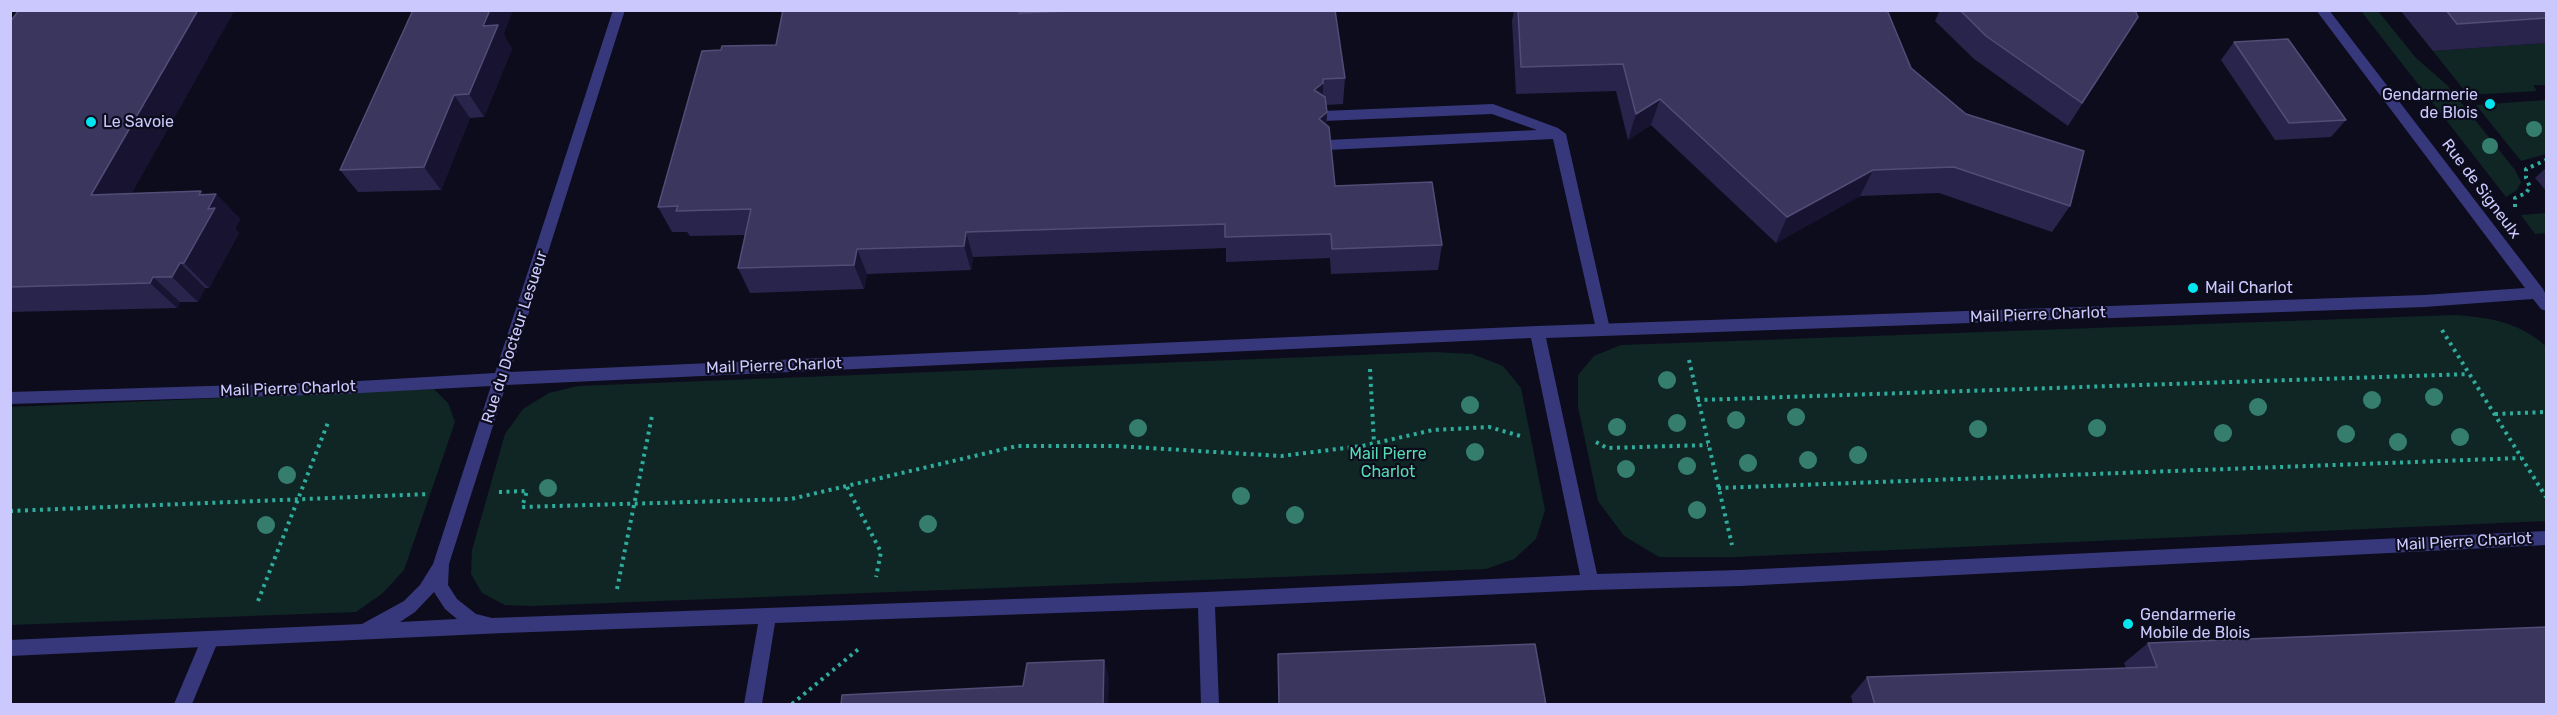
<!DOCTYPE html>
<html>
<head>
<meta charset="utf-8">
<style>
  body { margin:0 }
  #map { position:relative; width:2557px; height:715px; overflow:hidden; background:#0d0c1c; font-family:Rubik,sans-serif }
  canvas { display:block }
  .frame { position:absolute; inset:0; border:12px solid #cbc8fe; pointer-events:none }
</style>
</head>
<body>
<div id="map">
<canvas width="2557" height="715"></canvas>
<div class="frame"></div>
</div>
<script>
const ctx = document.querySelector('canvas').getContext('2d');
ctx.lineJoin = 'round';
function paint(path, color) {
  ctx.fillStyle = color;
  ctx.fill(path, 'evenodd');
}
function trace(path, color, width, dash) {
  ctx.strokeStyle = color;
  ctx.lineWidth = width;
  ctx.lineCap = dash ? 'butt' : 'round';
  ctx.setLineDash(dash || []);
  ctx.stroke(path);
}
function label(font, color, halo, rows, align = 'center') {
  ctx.font = font + ' Rubik,sans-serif';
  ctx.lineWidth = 4.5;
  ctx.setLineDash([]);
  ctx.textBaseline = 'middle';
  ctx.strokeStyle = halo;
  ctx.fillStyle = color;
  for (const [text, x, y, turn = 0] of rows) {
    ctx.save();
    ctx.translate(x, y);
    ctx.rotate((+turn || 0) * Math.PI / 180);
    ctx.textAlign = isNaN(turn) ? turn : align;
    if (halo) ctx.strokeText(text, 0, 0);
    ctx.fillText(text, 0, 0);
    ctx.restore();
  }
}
const green = new Path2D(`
  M2361,11H2378L2416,58L2447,85L2515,170L2521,182L2517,190L2506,197Z
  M2546,43V85H2533L2537,91L2468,95L2433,51Z
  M2546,100V154L2521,161L2476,105Z
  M2546,213V233L2535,234L2521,215Z
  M2456,315C2492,318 2518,322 2546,346V521L1735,557H1659L1624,536L1598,501L1578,407V375L1594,356L1621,345Z
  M1434,352L1472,354L1503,366L1521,388L1545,510L1536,539L1514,559L1486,569L531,606L505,605L482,593L471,574L472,550L505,434L523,409L549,393L578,386Z
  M434,389L448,403L455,422L404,570L383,593L356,612L11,625L10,407Z`);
const path = new Path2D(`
  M2515,207V198L2526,193L2530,187L2526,178V169L2546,160
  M2442,330L2546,497
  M1689,360L1732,545
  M1370,369L1374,443
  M1697,400L2469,374
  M2495,414L2546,412
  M1596,442L1607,448L1708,445
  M847,487L881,552L876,577
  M1718,488L2521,458
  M499,492L527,491L522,507L791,499L1017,446H1116L1281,456L1362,446L1433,430L1489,427L1524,437
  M10,511L429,494
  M617,589L652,416
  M258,601L329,420
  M792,704L861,647`);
const lane = new Path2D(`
  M1493,104L1558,128L1566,134L1610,329L1608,333H1598L1596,329L1553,139L1327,150L1320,145L1327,140L1537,130L1492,114L1323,121L1316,116L1323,111Z
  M210,631L216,633L219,639L192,704H174L204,633Z`);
const street = new Path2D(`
  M613,10H625L510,372L1537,326L2424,295L2525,288L2316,10H2329L2543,289L2546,295V311L2541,309L2533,299L2424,307L1546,338L1597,574L1740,570L2546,531V545L1740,586L1590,590L1215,607L1219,704H1201L1198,608L775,623L762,704H744L758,624L504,633L10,656V640L362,624L404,601L420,585L433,564L491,386L342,394L10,404V392L342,382L495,373ZM1531,338L1580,575L1206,592L492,618L476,614L457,599L448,585L449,564L506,385ZM434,592L445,609L457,619L400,622L415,612Z`);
const trees = [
  [2534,129,8],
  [2490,146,8],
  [1667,380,9],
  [2434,397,9],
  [2372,400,9],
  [1470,405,9],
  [2258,407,9],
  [1796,417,9],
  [1736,420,9],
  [1677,423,9],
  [1617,427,9],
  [1138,428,9],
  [2097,428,9],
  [1978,429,9],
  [2223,433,9],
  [2346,434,9],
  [2460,437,9],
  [2398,442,9],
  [1475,452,9],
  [1858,455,9],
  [1808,460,9],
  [1748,463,9],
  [1687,466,9],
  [1626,469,9],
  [287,475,9],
  [548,488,9],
  [1241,496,9],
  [1697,510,9],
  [1295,515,9],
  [928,524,9],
  [266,525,9]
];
const wall = new Path2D(`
  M783,10H1027L1026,12L1345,78L1343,104L1326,105V125L1335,186L1442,245L1438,270L1331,274L1330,258L1226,262V248L973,257L971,270L867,274L864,289L750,293L738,268L745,235L690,236L687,232H672L658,207L721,50L776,45Z
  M1514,10H1887L1911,68L2070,206L2052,232L1939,193L1860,196L1776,243L1651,125L1628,140L1616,91L1516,94L1512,21Z
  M1940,10H2135L2138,17L2068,126L1974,59L1935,21Z
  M2400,10H2547V43L2433,51Z
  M10,22L132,193L201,191L204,194H216L240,219L235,229L239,233L209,288H205L198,302H180L177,308L10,312Z
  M503,34L512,49L484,117L470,118L441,190L358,192L340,170Z
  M2234,42L2346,120L2331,137L2275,140L2221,60Z
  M2547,167V192L2535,178Z
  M2148,643L2547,705H1853L1851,696L1867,677L2126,668L2124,663Z`);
const shadedWall = new Path2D(`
  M198,10H235L117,220L91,195Z
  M490,10H513L504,34L512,49L484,117L469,94L483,26Z
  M1323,83V109L1314,90Z
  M454,95L470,118L441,190L424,167Z
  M1660,99L1651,125L1628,140L1636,114Z
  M1327,112L1326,138L1319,119Z
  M1873,170L1860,196L1776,243L1787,217Z
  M201,191L211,203L216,194L240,219L235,229L239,233L209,288L184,263L199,195Z
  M966,232L973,257L971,270L964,246Z
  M857,249L867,274L864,289L854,265Z
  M180,263L205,288L198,302L172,277Z
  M153,277L180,302L177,308L150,283Z
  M1104,660L1109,677L1108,705H1103Z`);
const building = new Path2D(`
  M19,10H198L91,195L201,191L199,195L216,194L208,209L215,208L184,263H180L172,277H153L150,283L10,287V22Z
  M413,10H490L483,26L498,25L469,94L454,95L424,167L340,170Z
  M783,10H1019V13L1098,10H1335L1345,78L1323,79V83L1314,90L1325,97L1327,112L1319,119L1329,127L1335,186L1432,182L1442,245L1332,249L1331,234L1225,237V224L966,232L964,246L857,249L854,265L738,268L751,209L676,211L678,206L658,207L702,51L721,50L722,46L776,45Z
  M1518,10H1887L1911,68L1966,114L2084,151L2070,206L1954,167L1873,170L1787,217L1660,99L1636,114L1623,64L1521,67Z
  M1960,10H2135L2138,17L2082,103L1986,36Z
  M2446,10H2547V18L2457,24Z
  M2288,39L2346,120L2289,123L2234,42Z
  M2547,627V705H1875L1867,677L2157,667L2148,643Z
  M1535,644L1546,705H1279L1278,654Z
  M1104,660L1103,705H841L842,695L1023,686L1027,663Z`);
const markers = [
  [2490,104,6,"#03e5ef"],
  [91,122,6,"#03e5ef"],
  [2193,288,6,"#03e5ef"],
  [2128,624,6,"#03e5ef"]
];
const poiNames = [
  ["Gendarmerie",2478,95,"right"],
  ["de Blois",2478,113,"right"],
  ["Le Savoie",103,122],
  ["Mail Charlot",2205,288],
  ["Gendarmerie",2140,615],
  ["Mobile de Blois",2140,633]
];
const streetNames = [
  ["Rue de Signeulx",2481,189,53],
  ["Mail Pierre Charlot",2038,315,-2],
  ["Rue du Docteur Lesueur",515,337,-72],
  ["Mail Pierre Charlot",774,366,-2],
  ["Mail Pierre Charlot",288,389,-2],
  ["Mail Pierre Charlot",2464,542,-3]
];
const parkNames = [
  ["Mail Pierre",1388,454],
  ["Charlot",1388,472]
];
paint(green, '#0f2624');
trace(path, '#2eac9d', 4, [3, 4.5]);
paint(lane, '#37387b');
paint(street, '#37387b');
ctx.fillStyle = '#357e6e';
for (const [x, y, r] of trees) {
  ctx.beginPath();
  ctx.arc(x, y, r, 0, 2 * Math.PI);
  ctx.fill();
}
paint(wall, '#29244b');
paint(shadedWall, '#171330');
paint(building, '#3b365e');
trace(building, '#514d77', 1.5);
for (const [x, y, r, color] of markers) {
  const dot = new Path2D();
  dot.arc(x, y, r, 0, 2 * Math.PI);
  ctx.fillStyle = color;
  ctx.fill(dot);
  trace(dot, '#0d0c1c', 2);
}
label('16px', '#cbc8fe', '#0d0c1c', poiNames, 'left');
label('16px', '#cbc8fe', '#0d0c1c', streetNames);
label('16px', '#56dcb2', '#0d0c1c', parkNames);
</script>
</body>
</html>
